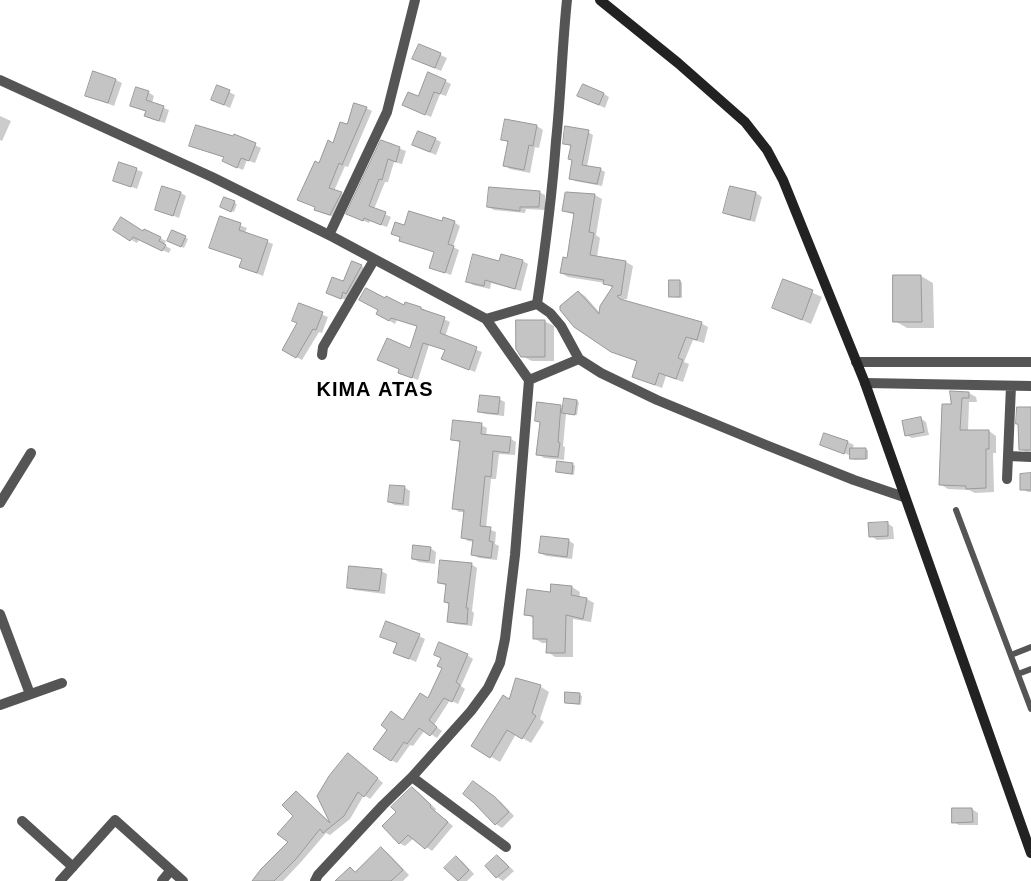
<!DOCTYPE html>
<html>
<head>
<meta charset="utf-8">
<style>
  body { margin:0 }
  canvas { display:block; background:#fff }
</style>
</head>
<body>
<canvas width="1031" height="881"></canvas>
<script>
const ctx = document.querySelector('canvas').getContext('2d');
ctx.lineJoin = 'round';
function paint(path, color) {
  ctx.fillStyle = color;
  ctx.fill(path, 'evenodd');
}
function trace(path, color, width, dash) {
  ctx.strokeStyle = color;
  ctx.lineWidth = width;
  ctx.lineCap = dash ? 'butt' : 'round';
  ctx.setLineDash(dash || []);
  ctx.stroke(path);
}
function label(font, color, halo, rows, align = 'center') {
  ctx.font = font + ' Arial,sans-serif';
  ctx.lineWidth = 4;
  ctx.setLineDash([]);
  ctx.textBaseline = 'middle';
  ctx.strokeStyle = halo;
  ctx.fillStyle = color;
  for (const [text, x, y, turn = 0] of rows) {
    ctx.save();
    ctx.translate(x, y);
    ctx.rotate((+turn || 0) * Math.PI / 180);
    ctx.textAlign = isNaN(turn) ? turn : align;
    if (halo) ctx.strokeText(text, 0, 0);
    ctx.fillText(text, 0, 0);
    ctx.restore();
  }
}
const shadow = new Path2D(`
  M420,45L447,58L441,71L420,62Z
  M116,80L122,83L114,106L86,95Z
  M445,81L451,84L446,96L440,94L431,117L410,108L418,98Z
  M148,92L154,96L152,103L169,110L165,123L151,119L146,115L147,112L131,106Z
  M229,92L235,95L230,108L213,100Z
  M604,94L609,97L605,108L579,96Z
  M366,108L372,111L348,167L345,166L334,191L347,196L336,218L322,213L316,210L317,208L299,200L319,165L334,144L348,125Z
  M0,116L11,121L2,141L0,140Z
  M537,126L543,130L539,148L535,147L530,173L510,169L504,165L508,143L503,139Z
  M588,132L593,135L587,167L600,169L605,172L602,186L575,181L570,178L573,160L572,147L564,143Z
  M234,135L261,148L255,163L247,160L243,170L229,164L225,158L191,146L233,138Z
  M435,139L441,142L436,155L419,148Z
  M382,142L406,151L402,164L394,162L388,182H385L374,209L391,217L387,227L370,221L369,223L354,217Z
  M120,164L143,172L137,189L115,180Z
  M731,187L756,193L762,197L755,222L731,216L725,213Z
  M539,192L545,195V210L526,209L525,213L494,210L488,207Z
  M181,193L186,196L179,218L156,209Z
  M567,194L595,195L602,199L596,235L600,238L597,257L626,262L633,266L627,299L620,300L701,323L708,327L704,343L693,340L684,362L689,364L683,382L666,376L662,388L633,377L638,362L612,351L579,292L585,296L600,313L613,288L605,283L568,277L561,273L568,259L575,215L563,211Z
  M225,199L237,204L234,212L224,208Z
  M221,218L247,228L245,233L273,244L263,276L241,267L243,259L211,248Z
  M454,222L460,226L453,247L459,250L451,275L430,267L435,252L407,243L401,240L402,238L393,234L405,227Z
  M114,230L144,233L160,238L166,241L164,245L171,249L169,253L139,240L137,243Z
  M173,231L188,239L184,248L169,240Z
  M523,261L528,264L521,291L491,283L490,289L473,285L468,281L500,263Z
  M361,266L366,269L346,300L332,295Z
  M921,276L933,283L934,328H907L895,321Z
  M784,280L822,297L811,324L773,307Z
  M680,281L682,283V298L672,297L670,296Z
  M299,305L328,317L322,333L319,332L302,360L283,350L298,323Z
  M404,307L421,308L450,322L445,337L482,352L475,372L449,362L446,350L429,345L418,380L399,373L411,350L418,327L397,320L395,324L378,314Z
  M544,321L554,326V361H532L522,356Z
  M952,393H969L976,397L977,402H969L968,431H989L996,436V453H993L994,492L975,493L969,490L948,489L940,484L952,406Z
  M499,399L505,402L504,416L485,414L479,411Z
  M576,401L579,402L577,415L566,414L563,446L565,447L564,460L544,458L538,454L541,423L536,421L538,404L564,408Z
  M1031,408V452H1026L1020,449Z
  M920,418L926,422L929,435L912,438L906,435Z
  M481,425L487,428L486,436L511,439L516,442L515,455L499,454L496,479H491L486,528L496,532L495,544L499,546L497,560L479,558L473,555L474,542L468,541L462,537L465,512H459L453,508L461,443L452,439Z
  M825,434L848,442L854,445L852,449L868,450V459L854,460L852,456L821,445Z
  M572,464L575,466L574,475L558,472Z
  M1031,475V492H1028L1022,489Z
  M404,487L410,491L409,506L395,505L389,502Z
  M887,523L893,527L894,539L877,540L871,536Z
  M568,540L574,544L572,559L546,556L540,553Z
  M430,548L436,552L435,564L419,562L413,559Z
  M471,564L477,568L472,611L474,613L472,626L455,624L449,621L450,605L445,602L447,586L439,583Z
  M381,571L387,574L385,594L354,590L348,587Z
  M552,585L572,587L580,592L579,598L587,599L594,603L591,622L573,619V657H555L548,652V643H542L534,638L533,618L526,614L551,593Z
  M419,636L425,639L416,662L400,655L398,644L382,637Z
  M467,655L473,659L461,686L465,689L458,704L450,700L434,725L442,731L437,738L425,730L413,746L410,745L397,763L391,760L404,721L428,700L443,668L442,658Z
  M517,679L541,687L549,692L540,719L544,722L531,743L516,734L500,762L473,746L510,701Z
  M579,694L582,696L581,705L566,703Z
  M354,758L383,783L370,799L364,795L350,819L330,835L326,833L301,862L283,881H254L290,842L294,816L296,792L301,796L332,824Z
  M479,786L501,802L514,816L502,828L496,824L475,802Z
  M412,789L418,792L436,809L435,811L453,826L432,851L414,838L405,846L399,843L398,812Z
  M972,809L978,813V825H959L953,822Z
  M381,849L388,853L409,875L403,881H338L350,869L356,872Z
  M497,857L503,860L514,871L503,881L497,877L487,866Z
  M457,858L462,861L474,874L467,881H458L446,868Z`);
const building = new Path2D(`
  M419,44L441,53L435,68L412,59Z
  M93,71L116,79L108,103L85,96Z
  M428,72L446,80L440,94L434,92L425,115L402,105L408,92L418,96Z
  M583,84L604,93L599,105L577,96Z
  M217,85L230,90L224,105L211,100Z
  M136,87L149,91L146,100L164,106L159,121L144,116L146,111L130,106Z
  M354,103L367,107L342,165L339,163L329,188L342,192L330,215L314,210L315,207L297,200L315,161L319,163L328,140L333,143L340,122L347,124Z
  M505,119L537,125L533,146L529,145L524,170L503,166L508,141L501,140Z
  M196,125L233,136L234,134L256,143L249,161L241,158L237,168L222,161L224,157L189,146Z
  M565,126L589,130L582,165L601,168L597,184L569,179L572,160L568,159L571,145L563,144Z
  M418,131L436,138L430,152L412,145Z
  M381,140L400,147L396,162L388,159L382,180L379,179L369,206L386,212L381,225L364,218L363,221L346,214Z
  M119,162L137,168L131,187L113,181Z
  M162,186L181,192L173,216L155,210Z
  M730,186L756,192L750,220L723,213Z
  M489,187L540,191L539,207H520V211L487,207Z
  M566,192L595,194L589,232L594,233L590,255L626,261L621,295L617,296L620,299L702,322L697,340L686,337L678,358L683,360L676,379L659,373L655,385L632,377L637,361L611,352L574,327L560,310V306L578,291L599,314L600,306L613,286L603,284L604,280L560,273L563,257L567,258L574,213L562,211L565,193Z
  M224,197L235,201L231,212L220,207Z
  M409,211L442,221L443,217L455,221L448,244L454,246L445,273L429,268L434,252L399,241L400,237L391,234L395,222L404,225Z
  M220,216L241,223L239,230L268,240L257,273L239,267L242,259L209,248Z
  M121,217L143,231L144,229L161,237L159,241L166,245L162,251L133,237L130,241L113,230Z
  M172,230L186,236L181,247L167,241Z
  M473,254L499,261L501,254L523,260L515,289L485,280L484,286L466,282Z
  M352,261L362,265L346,294L343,292L341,299L326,293L332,277L343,281Z
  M893,275H921L922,322H893Z
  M783,279L813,290L802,320L772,308Z
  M669,280H680V297H669Z
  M366,288L385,298L386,296L404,305L405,302L421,307V309L445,317L440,333L477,347L469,370L441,359L445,350L423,343L412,378L398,373L399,369L377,360L387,338L410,348L417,326L391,318L389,321L376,314L378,310L359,300Z
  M299,303L323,312L316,330L313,329L296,358L282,350L297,323L292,321Z
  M516,320H545V357H521L516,349Z
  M950,391L969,392V398H962L960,430H989V449H986V488L966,489V486L939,485L942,404H951Z
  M480,395L500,397L498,414L478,412Z
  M564,398L577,400L575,415L562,413Z
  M537,402L561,405L558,442L560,443L558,457L536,455L540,422L535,421Z
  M1017,407H1031V450H1019L1018,424H1016Z
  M921,417L924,432L905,436L902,421Z
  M453,420L482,423L481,434L511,437L509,453L493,451L491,477L485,476L480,526L491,527L489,541L493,542L491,558L471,555L473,540L461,538L464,510L452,509L460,441L451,440Z
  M824,433L848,441L844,454L820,445Z
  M850,448H866V459H850Z
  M557,461L573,463L572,474L556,472Z
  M1031,473V490H1020V474Z
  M390,485L405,486L403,504L388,502Z
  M888,522V536L869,537L868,523Z
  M541,536L569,539L567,557L539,553Z
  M413,545L431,547L429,561L412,559Z
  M440,560L472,563L466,608H468L467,624L447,622L449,603L444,602L446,584L438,583Z
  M349,566L382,569L379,591L347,588Z
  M551,584L572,586L571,595L587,598L583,619L566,615L565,653H546L547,639H533V616L524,615L527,589L550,592Z
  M386,621L420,634L409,659L393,653L397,643L380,637Z
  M439,642L468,654L456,682L460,685L452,702L444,698L429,720L437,727L430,736L419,728L407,744L404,742L391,761L373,749L387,730L381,725L391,711L403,720L420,693L428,698L442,668L437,666L441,658L434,655Z
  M516,678L541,685L532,713L536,716L522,739L507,730L490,758L471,746L503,695L509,699Z
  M565,692L580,693L579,704L565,703Z
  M348,753L378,778L364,797L358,792L344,816L323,833L320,829L296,859L274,881H252L261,869L288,842L277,834L293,816L282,805L296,791L330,823L317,796L329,776Z
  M473,781L495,797L509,812L495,825L474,803L463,794Z
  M412,787L431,805L430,807L448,822L425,849L408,835L399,844L382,826L396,812L391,807Z
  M952,808H972L973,822L952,823Z
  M381,847L403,870L391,881H335L350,867L355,872Z
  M497,855L509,867L496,878L485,866Z
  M456,856L469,870L458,881L444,868Z`);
const lane = new Path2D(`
  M956,510L1031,709
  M1011,655L1031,647
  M1018,674L1031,669`);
const street = new Path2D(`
  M0,80L212,177L333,237L486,319L537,304L550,313L561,326L579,359L601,373L657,400L766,445L854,480L904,497
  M329,235L387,112L415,0
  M537,304C545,250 552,196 556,141C561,94 562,47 567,0
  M486,319L529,380
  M322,355L323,347L374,260
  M856,362H1031
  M865,383L1031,386
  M1008,456L1031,457
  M1007,479L1011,386
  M0,503L31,453
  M0,614L30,694
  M0,705L62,683
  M412,777L506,847
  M22,821L73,867
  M60,881L115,820L183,881
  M162,881L171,870
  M315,881L318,875L383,805L412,777L471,711L488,688L500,663L505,639L515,555L529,380L579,359`);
const secondary = new Path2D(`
  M600,0L678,63L745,122L767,150L783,180L865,383L1031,853`);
const districtNames = [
  ["KIMA ATAS",375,390]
];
paint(shadow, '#0003');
paint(building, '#c4c4c4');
trace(building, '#999', 1);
trace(lane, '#555', 6);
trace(street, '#555', 10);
trace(secondary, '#222', 10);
ctx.letterSpacing = '1px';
label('bold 20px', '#000', '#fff', districtNames);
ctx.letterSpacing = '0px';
</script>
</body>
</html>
